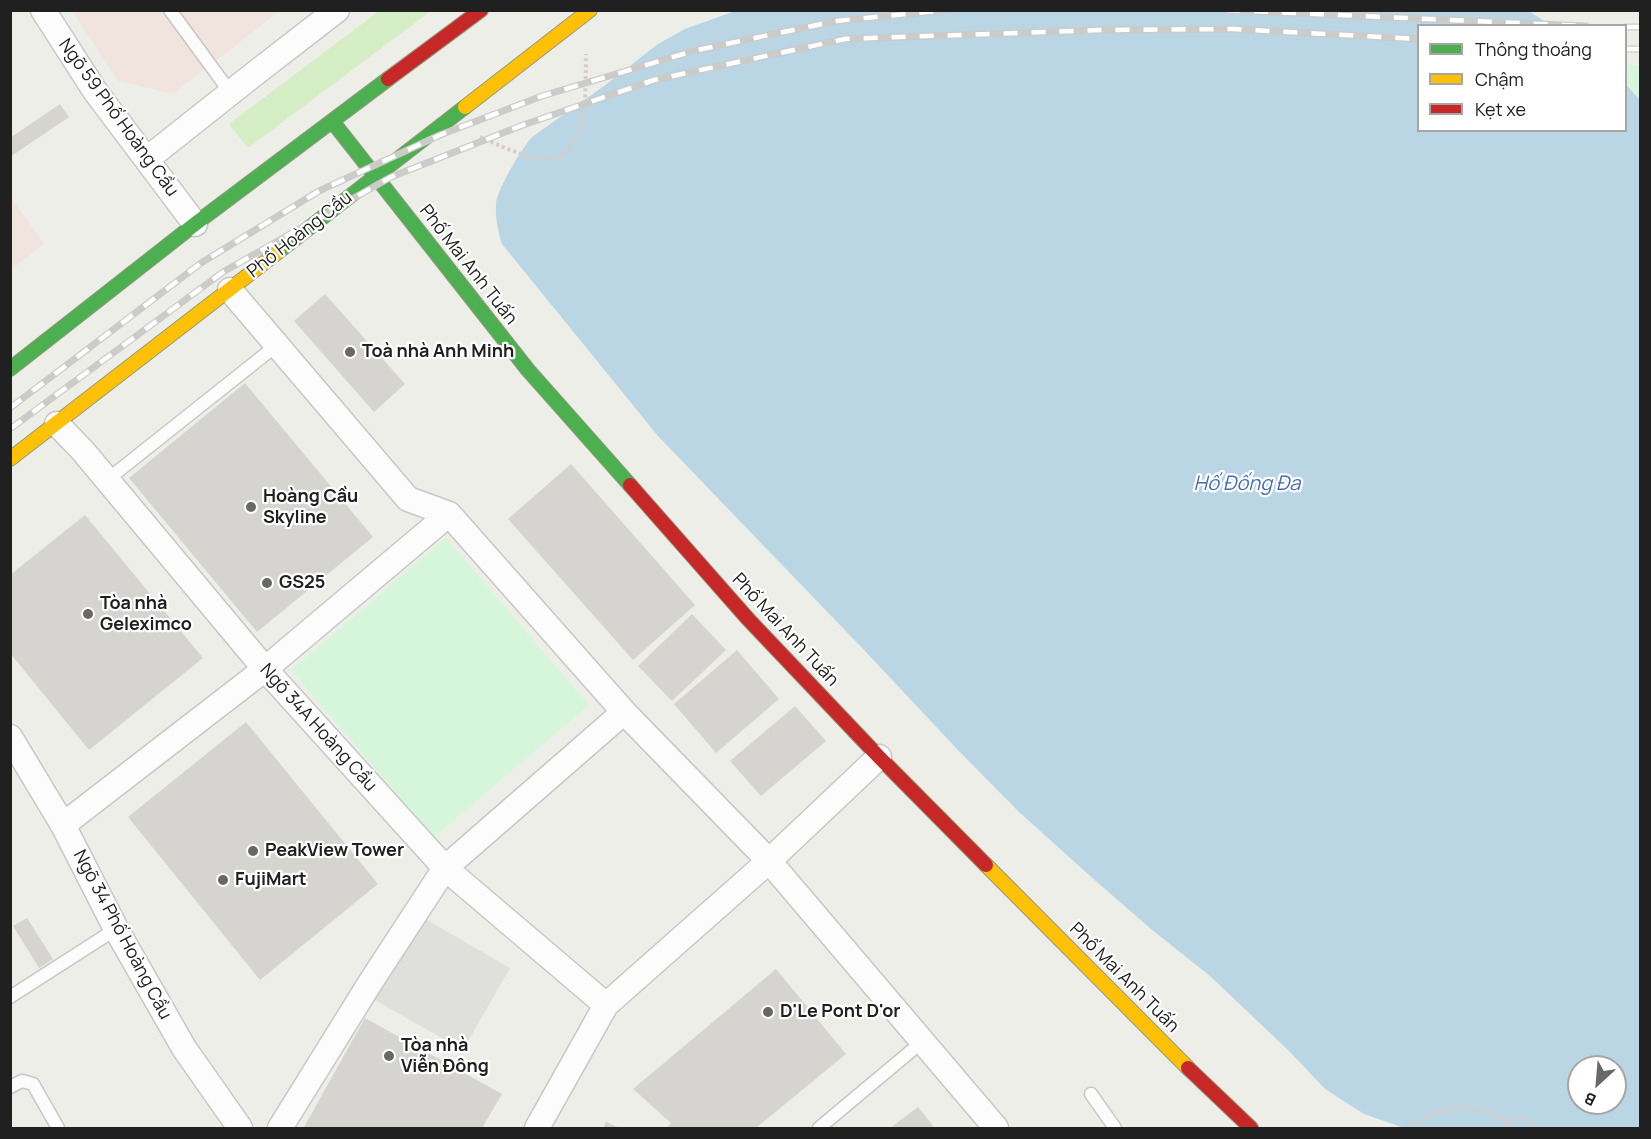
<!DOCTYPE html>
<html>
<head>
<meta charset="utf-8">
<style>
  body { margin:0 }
  #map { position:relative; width:1651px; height:1139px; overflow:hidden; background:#eeeee9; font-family:Manrope,sans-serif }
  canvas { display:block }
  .frame { position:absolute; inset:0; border:12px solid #202020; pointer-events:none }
  .legend { position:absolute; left:1417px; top:24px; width:210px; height:108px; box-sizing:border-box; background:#fff; border:2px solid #a6a6a6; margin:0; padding:8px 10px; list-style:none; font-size:18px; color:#202020 }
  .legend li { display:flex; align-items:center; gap:12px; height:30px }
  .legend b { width:30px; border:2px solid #a6a6a6 }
  .north { position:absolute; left:1567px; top:1055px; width:60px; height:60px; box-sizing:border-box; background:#fff; border:2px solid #a6a6a6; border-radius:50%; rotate:206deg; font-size:16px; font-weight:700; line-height:24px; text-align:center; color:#202020 }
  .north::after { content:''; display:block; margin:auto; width:21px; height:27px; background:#686866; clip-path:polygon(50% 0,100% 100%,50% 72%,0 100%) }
</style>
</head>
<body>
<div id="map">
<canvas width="1651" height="1139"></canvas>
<div class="frame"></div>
<ul class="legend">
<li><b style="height:8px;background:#4caf50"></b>Thông thoáng</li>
<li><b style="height:8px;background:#ffc107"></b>Chậm</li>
<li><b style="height:8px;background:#c62828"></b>Kẹt xe</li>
</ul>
<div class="north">B</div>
</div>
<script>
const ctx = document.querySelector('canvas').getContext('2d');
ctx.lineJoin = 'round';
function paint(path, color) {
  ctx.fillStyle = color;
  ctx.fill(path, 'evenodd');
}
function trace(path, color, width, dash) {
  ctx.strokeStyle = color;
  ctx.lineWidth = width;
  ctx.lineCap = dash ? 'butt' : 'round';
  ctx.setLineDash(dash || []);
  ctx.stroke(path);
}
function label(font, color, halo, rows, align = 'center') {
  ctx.font = font + ' Manrope,sans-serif';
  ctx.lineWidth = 4.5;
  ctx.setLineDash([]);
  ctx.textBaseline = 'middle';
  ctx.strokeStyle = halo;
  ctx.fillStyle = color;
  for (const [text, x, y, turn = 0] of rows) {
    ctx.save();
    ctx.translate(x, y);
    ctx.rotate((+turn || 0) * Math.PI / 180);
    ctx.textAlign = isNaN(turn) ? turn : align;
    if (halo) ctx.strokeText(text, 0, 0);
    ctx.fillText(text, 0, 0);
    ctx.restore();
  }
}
const commercial = new Path2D(`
  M72,11H280L173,94L118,81Z
  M10,196L44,244L11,270H10Z`);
const grass = new Path2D(`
  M379,11H431L248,148L229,124Z`);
const park = new Path2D(`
  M1626,64L1640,66V100L1626,85Z
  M446,538L589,705L434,837L291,670Z`);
const parking = new Path2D(`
  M420,916L510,968L463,1050L373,999Z`);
const water = new Path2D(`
  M735,11H1529L1550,25L1418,26V130H1626V85L1640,100V1128H1404L1364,1114L1325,1089L1290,1052L1210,976L1151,929L1089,875L1018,811L957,749L865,651L658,436L502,244C498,231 495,217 496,203C499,186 521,150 532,137L604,86L658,44L685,29ZM1579,1067H1615V1103H1579Z`);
const building = new Path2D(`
  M60,104L69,117L10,157V138Z
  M325,294L405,384L374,412L294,321Z
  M245,383L373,537L257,632L129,478Z
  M571,464L695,605L633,660L508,519Z
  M85,515L203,658L89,750L10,653V575Z
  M692,614L726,650L672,701L638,666Z
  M737,650L779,699L716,753L674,704Z
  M795,706L826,741L761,796L730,761Z
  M246,722L378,884L260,980L128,817Z
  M27,918L53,959L39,968L13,926Z
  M776,969L846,1054L756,1128H667L671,1123L633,1089Z
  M365,1018L502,1094L482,1128L304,1127Z
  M918,1107L935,1128H890Z
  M606,1122L620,1128H603Z`);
const path = new Path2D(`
  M480,137C499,145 520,156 541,158C591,164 585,85 586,54
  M1408,1128C1442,1104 1472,1100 1509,1123
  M1505,1128L1510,1121C1520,1116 1530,1118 1535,1128`);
const lane = new Path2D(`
  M170,10L230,92
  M107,480L277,345
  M10,997L116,929
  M10,1087L22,1081L33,1084L58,1128
  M1091,1094L1115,1128
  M819,1128L923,1041`);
const street = new Path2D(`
  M43,10L95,91L195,224
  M147,159L253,75L337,10
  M230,290L408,499L449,514L624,712L769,861L996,1128
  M57,424L83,451L265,669L445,868L606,1005
  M10,737L63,825L116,929L184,1048L240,1128
  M63,825L265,669L449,514
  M280,1128L370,983L445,868L624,712
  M537,1128L606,1005L769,861L879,757`);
const fast = new Path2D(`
  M332,121L528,370L630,485
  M278,252L465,107
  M10,369L195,224L388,79`);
const slow = new Path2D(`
  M465,107L590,10
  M10,459L278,252
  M986,865L1188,1068`);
const jam = new Path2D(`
  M388,79L481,10
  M630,485L748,619L879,757L986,865
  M1188,1068L1251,1128`);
const rail = new Path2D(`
  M1226,10L1586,26
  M1626,27H1640
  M1626,49H1640
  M10,408L201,263L319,191L440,135L542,96L693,51L836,21L946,10
  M10,429L223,272L391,177L523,125L654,80L845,39L1100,30L1234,29L1418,39`);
const markers = [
  [350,352,6,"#686866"],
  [251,507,6,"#686866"],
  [267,583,6,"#686866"],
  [88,614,6,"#686866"],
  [253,851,6,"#686866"],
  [223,880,6,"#686866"],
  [768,1012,6,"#686866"],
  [389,1056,6,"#686866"]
];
const streetNames = [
  ["Ngõ 59 Phố Hoàng Cầu",118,118,54],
  ["Phố Hoàng Cầu",300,235,-38],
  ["Phố Mai Anh Tuấn",468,265,52],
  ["Phố Mai Anh Tuấn",785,630,47],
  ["Ngõ 34A Hoàng Cầu",318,728,48],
  ["Ngõ 34 Phố Hoàng Cầu",122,935,62],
  ["Phố Mai Anh Tuấn",1124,978,45]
];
const poiNames = [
  ["Toà nhà Anh Minh",362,352],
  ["Hoàng Cầu",263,497],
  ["Skyline",263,518],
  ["GS25",279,583],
  ["Tòa nhà",100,604],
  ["Geleximco",100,625],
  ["PeakView Tower",265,851],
  ["FujiMart",235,880],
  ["D'Le Pont D'or",780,1012],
  ["Tòa nhà",401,1046],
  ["Viễn Đông",401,1067]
];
const waterNames = [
  ["Hố Đống Đa",1247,484]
];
paint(commercial, '#f1e3de');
paint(grass, '#d5eec6');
paint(park, '#d6f6db');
paint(parking, '#dfdfdc');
paint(water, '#bad5e3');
paint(building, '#d5d4d0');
trace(lane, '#c7c7c5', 15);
trace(street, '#c7c7c5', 27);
trace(fast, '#949a7f', 16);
trace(slow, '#949a7f', 16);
trace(jam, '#949a7f', 16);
trace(path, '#d8ccc7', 4, [3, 3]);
trace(lane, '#fcfcfc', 12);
trace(street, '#fcfcfc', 24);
trace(fast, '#4caf50', 14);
trace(slow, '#ffc107', 14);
trace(jam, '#c62828', 14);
trace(rail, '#cbcbca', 7);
trace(rail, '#fff', 4.5, [14]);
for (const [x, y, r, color] of markers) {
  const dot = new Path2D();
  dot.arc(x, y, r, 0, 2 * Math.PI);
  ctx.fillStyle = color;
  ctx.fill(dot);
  trace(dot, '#fff', 2);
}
label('18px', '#202020', '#fff', streetNames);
label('bold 18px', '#202020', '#fff', poiNames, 'left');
label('italic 20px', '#466db7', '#fff', waterNames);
</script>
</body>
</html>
